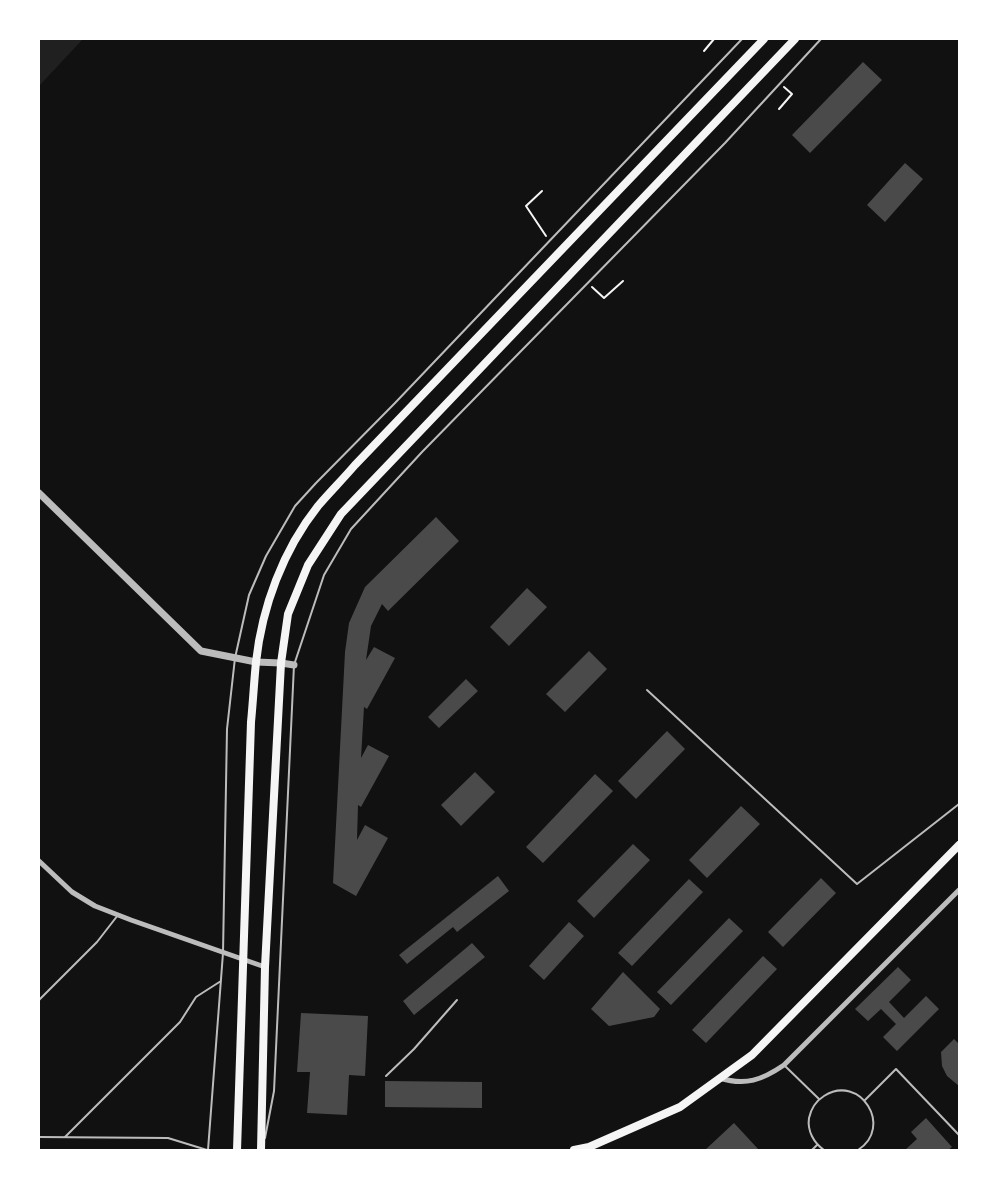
<!DOCTYPE html>
<html>
<head>
<meta charset="utf-8">
<style>
  body { margin:0 }
  #map { position:relative; width:998px; height:1189px; overflow:hidden; background:#111; font-family:"Exo 2",sans-serif }
  canvas { display:block }
  .frame { position:absolute; inset:0; border:40px solid #fff; pointer-events:none }
</style>
</head>
<body>
<div id="map">
<canvas width="998" height="1189"></canvas>
<div class="frame"></div>
</div>
<script>
const ctx = document.querySelector('canvas').getContext('2d');
ctx.lineJoin = 'round';
function paint(path, color) {
  ctx.fillStyle = color;
  ctx.fill(path, 'evenodd');
}
function trace(path, color, width, dash) {
  ctx.strokeStyle = color;
  ctx.lineWidth = width;
  ctx.lineCap = dash ? 'butt' : 'round';
  ctx.setLineDash(dash || []);
  ctx.stroke(path);
}
const green = new Path2D(`
  M39,39H83L39,86Z`);
const building = new Path2D(`
  M863,62L882,80L810,153L792,135Z
  M905,163L923,179L885,222L867,205Z
  M436,517L459,541L388,611L382,604L371,626L366,660L374,647L395,658L367,709L364,707L361,758L368,745L389,756L361,807L358,805L357,840L365,825L388,838L356,896L333,883L345,652L349,623L365,587Z
  M527,588L547,607L509,646L490,627Z
  M589,651L607,669L565,712L546,694Z
  M466,679L478,691L439,728L428,717Z
  M667,731L685,749L636,799L618,781Z
  M475,772L495,792L461,826L441,805Z
  M595,774L613,791L543,863L526,847Z
  M741,806L760,824L707,878L689,860Z
  M633,844L650,860L594,918L577,901Z
  M498,876L509,891L457,932L453,927L407,964L399,955Z
  M821,878L836,893L783,947L768,932Z
  M689,879L703,892L632,966L618,953Z
  M729,918L743,931L671,1005L657,992Z
  M569,922L584,936L544,980L529,966Z
  M472,943L485,957L414,1015L403,1001Z
  M763,956L777,969L706,1043L692,1030Z
  M898,967L911,980L889,1002L904,1018L926,996L939,1009L897,1051L883,1037L896,1024L881,1009L868,1021L855,1009Z
  M623,972L660,1009L654,1017L609,1026L591,1009Z
  M301,1013L368,1016L365,1076L349,1075L347,1115L307,1113L310,1072H297Z
  M954,1039L959,1044V1086L947,1076L942,1066L941,1052Z
  M385,1081L482,1082V1108L385,1107Z
  M926,1118L952,1147L948,1150H905L917,1139L911,1132Z
  M734,1123L759,1150H705Z`);
const path = new Path2D(`
  M704,51L714,39
  M779,109L792,94L784,87
  M542,191L526,206L546,236
  M592,287L604,298L623,281`);
const service = new Path2D(`
  M647,690L857,884L959,804
  M39,1000L97,942L118,915
  M784,1065L819,1099
  M386,1076L414,1049L457,1000
  M865,1100L896,1069L959,1135
  M39,1137L168,1138L207,1150
  M65,1137L180,1022L196,997L221,981
  M265,1138L274,1091L294,665L324,575L351,529L422,452L725,143L821,39
  M208,1150L223,953L227,729L235,658L249,595L266,556L295,506L316,483L395,403L742,39
  M812,1150L817,1145
  M824,1150C814,1143 807,1131 809,1118C811,1109 816,1101 824,1096C860,1073 894,1127 858,1150`);
const minor = new Path2D(`
  M39,861L72,892L95,906L131,920L265,967
  M719,1078C746,1086 762,1080 784,1065L959,890`);
const tertiary = new Path2D(`
  M39,493L201,651L256,662L281,663L294,665`);
const secondary = new Path2D(`
  M574,1150L589,1147L680,1107L752,1055L959,845`);
const primary = new Path2D(`
  M237,1150L251,722C253,702 254,682 256,662C262,607 283,550 318,506C330,492 343,479 355,465L764,39
  M261,1150L265,967L281,663L288,614L308,565L341,514L795,39`);
paint(green, '#202020');
paint(building, '#4a4a4a');
trace(path, '#f5f5f5', 2);
trace(service, '#bcbcbc', 2);
trace(minor, '#bcbcbc', 5);
trace(tertiary, '#bcbcbc', 7);
trace(secondary, '#f5f5f5', 8);
trace(primary, '#f5f5f5', 8);
</script>
</body>
</html>
